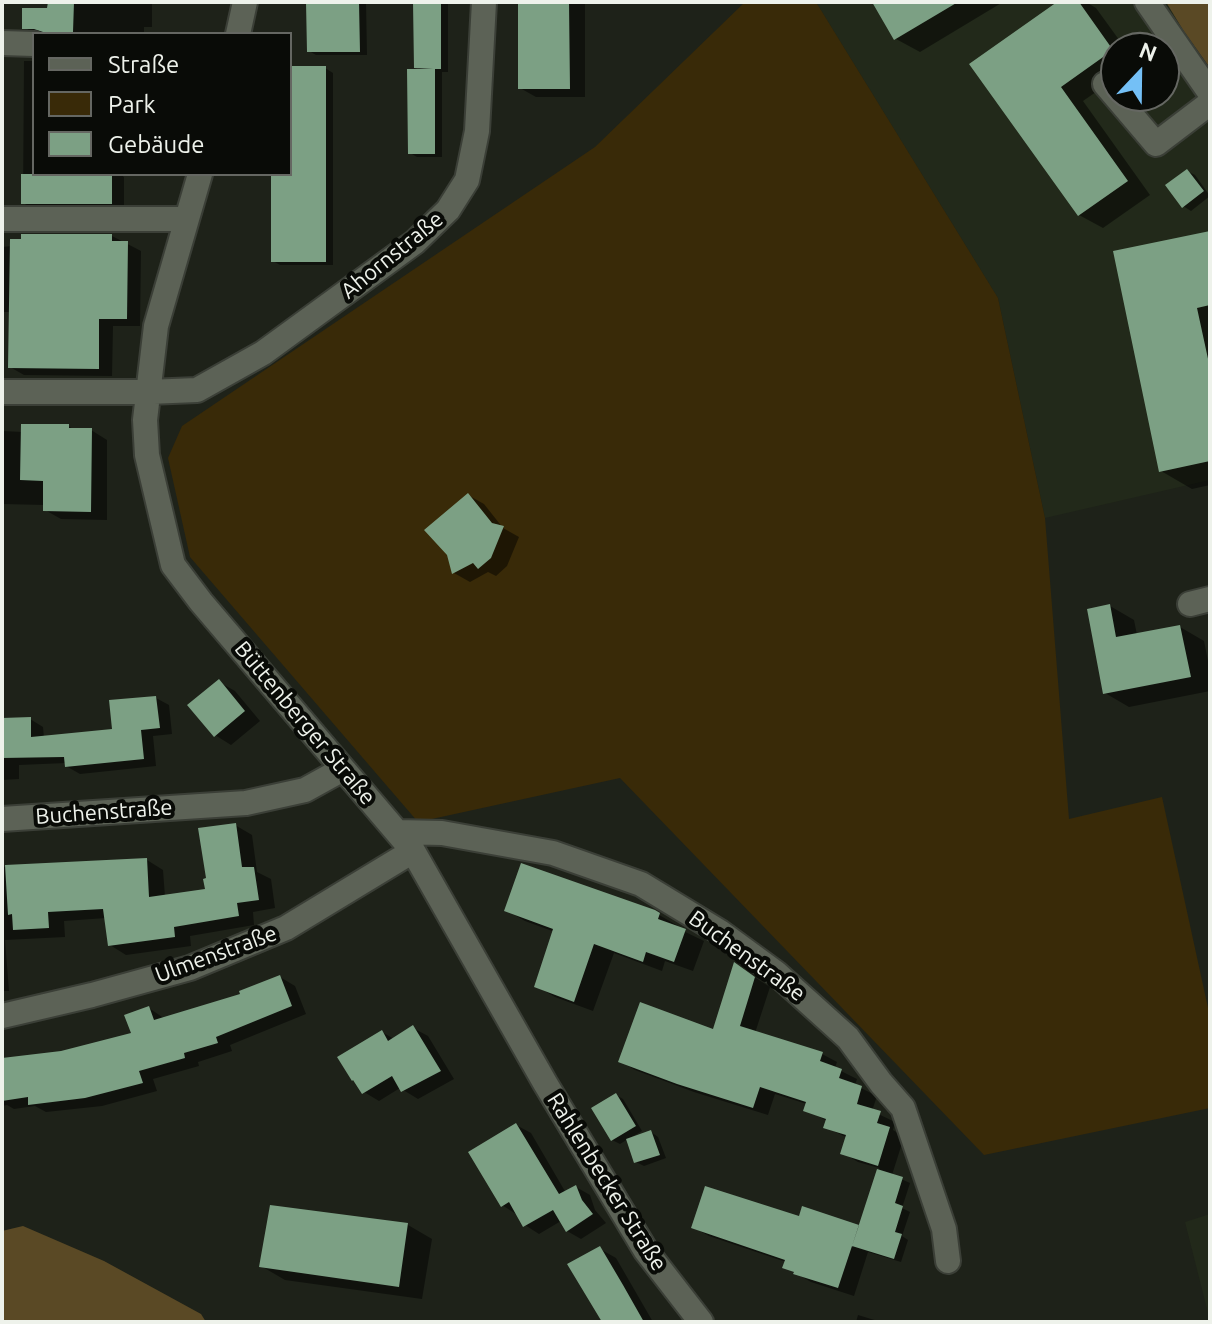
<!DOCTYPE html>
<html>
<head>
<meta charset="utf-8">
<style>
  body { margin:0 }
  #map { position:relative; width:1212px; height:1324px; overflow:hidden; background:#1e2219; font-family:Ubuntu,sans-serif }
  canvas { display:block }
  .frame { position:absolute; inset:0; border:4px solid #eef2eb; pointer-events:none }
  .legend { position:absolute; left:32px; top:32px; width:260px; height:144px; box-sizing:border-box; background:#090b07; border:2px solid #656762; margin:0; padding:10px 14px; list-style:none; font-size:24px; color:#eef2eb }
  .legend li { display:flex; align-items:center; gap:16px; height:40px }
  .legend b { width:40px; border:2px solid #656762 }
  .north { position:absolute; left:1100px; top:32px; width:80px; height:80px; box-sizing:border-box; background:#090b07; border:2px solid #656762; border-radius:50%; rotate:22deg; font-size:22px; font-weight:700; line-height:32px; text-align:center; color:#eef2eb }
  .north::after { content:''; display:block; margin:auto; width:28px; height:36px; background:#74c0f6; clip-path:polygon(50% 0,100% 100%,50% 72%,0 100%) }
</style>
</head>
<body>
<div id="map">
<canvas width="1212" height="1324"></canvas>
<div class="frame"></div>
<ul class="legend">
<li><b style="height:10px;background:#5c6256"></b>Straße</li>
<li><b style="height:22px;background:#392a08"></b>Park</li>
<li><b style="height:22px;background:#7ca084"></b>Gebäude</li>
</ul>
<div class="north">N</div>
</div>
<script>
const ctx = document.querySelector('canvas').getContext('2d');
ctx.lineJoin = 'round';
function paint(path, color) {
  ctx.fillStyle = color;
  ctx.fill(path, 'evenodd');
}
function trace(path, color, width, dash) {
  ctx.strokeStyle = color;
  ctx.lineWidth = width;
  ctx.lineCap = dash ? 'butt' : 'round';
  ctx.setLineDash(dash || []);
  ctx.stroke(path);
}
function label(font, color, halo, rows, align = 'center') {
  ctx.font = font + ' Ubuntu,sans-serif';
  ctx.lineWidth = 8;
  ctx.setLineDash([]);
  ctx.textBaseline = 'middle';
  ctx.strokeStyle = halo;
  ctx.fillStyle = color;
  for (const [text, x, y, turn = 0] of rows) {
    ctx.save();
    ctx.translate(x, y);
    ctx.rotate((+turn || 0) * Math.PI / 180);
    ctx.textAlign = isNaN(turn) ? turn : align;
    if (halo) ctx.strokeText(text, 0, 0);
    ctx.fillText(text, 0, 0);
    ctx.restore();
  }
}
const built = new Path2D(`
  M816,2H1166L1183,30L1210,68V480L1045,518L998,298ZM1116,48H1164V96H1116Z
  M1210,1214V1321L1185,1222Z`);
const green = new Path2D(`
  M745,2H816L998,298L1045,518L1069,819L1162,797L1210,1017V1108L984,1155L620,778L418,822L190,557L168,458L182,426L595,147Z`);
const forest = new Path2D(`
  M1166,2H1210V68L1183,30Z
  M23,1226L104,1261L201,1314L206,1322H2V1231Z`);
const shadow = new Path2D(`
  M50,2H152V27H144V34H35L24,27L49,10Z
  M308,2H366L367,55H316L309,51Z
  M415,2H448V72H442V157H417L410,153L423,71L416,67Z
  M520,2H585V97H536L520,88Z
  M874,2H1003L920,52L896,39Z
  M1060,2H1086L1096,8L1125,48H1116V78L1083,101L1150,195L1103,228L1079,215L972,65Z
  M24,61H34V174H120L124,177V210H36L23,203Z
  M290,68H325L333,73V265H280L273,261V174H290Z
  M1187,171L1195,175L1210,196L1191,211L1183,206Z
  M1210,233V485L1192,489L1161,471Z
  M112,236L141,251L140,326H113L112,376L24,375L10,367L11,312H2V247Z
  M68,426L75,430H91L107,440V520L61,519L45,510V505L2,504V431L23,432Z
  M468,495L484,504L503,528L519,537L507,566L496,576L488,572L470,582L454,573L448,554Z
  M1110,606L1134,620L1137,635L1180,627L1204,641L1210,671V691L1129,707L1105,693Z
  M219,682L235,691L260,721L231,745L215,735Z
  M156,698L169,705L172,734L153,736L156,766L80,774L66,766V763L19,765V779L2,780V720L30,719L43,727L44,738L114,730Z
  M235,825L252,835L257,872L271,879L275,908L253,912L254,925L190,936L191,946L126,955L110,945L106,918L64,921L65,937L5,940L9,991H2V867L147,860L163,870L165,897L207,890Z
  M506,910L654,912L678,926L677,928L704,941L693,971L665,961L662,971L614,953L593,1011L555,997L536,986L555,932L525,921Z
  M737,966L770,987L755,1033L822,1054L837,1062L835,1068L857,1079L855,1085L877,1096L872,1111L895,1122L893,1130L904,1137L892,1175L910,1183L902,1208L910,1212L902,1236L908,1240L901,1262L868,1252L854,1296L811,1282L785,1267L786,1262L709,1236L693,1227L800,1219L860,1228L879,1168L858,1162L843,1153L848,1138L825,1127L827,1121L806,1110L807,1104L775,1094L768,1115L694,1092L635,1070L620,1061L714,1032Z
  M280,977L295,986L306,1014L230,1045L232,1051L198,1062L199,1066L153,1079L157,1091L102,1106L46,1112L35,1106L14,1109L7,1105L2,1106V1060L62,1053L134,1035L149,1008L165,1019L243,996Z
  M413,1028L428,1036L454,1079L418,1099L400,1088L379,1101L364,1092L382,1032L394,1039Z
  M616,1095L623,1099L642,1131L630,1138L651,1132L658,1137L666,1158L644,1166L636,1162L628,1139L620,1144L612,1140Z
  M516,1125L531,1133L566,1193L576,1187L590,1195L595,1210L606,1223L581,1239L567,1231L561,1221L539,1234L525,1225L516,1214L502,1205Z
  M272,1207L408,1225L432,1239L422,1299L285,1280L261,1266Z
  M600,1249L616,1258L653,1322H604Z
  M858,1315L881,1322H856Z`);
const building = new Path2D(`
  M48,2H74L73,32H43L34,29H22V8H47Z
  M306,2H359L360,52H307Z
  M413,2H441V69H435V154H408L407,69H433L414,68Z
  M518,2H569L570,89H518Z
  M872,2H958L894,40Z
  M1057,2H1079L1113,50L1061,87L1128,181L1078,216L969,64Z
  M290,66H326V262H271V174H290Z
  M1187,169L1204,191L1182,208L1165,185Z
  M21,174H112V204H21Z
  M1210,231V305L1197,308L1210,368V461L1159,472L1113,251Z
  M21,234H112V241H128L127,319H99V369L8,368L10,239H21Z
  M21,424H69V428H92L91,512L43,511V481L20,480Z
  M468,493L492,523L504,526L491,558L478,569L473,563L452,574L447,555L424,530Z
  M1110,604L1116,637L1180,625L1191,677L1103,694L1087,609Z
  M219,679L245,711L214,737L187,705Z
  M156,696L160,728L141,730L144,759L65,767L64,757L2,758V718L31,717V737L112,729L109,700Z
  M236,823L242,867H254L259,900L237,903L239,916L174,927L175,937L108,946L103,909L48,912L49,928L13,930L12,914L8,915L5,865L147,858L149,897L205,889L203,879L206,878L198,828Z
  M521,863L655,910L660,913L658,919L686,929L674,962L646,952L643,962L594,944L574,1002L534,987L553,929L504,911Z
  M734,962L755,977L740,1026L823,1052L820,1061L842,1069L839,1078L862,1086L857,1104L881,1111L877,1123L890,1127L878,1166L840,1154L846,1135L823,1128L826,1119L803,1111L806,1102L760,1087L753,1108L677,1084L618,1062L640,1002L713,1029Z
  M280,975L292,1006L216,1037L218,1043L184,1053L185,1058L139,1071L143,1083L85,1098L28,1105V1097L2,1101V1058L61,1051L131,1033L124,1015L149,1006L154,1020L240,994L239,991Z
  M413,1025L441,1071L401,1092L392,1076L362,1094L353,1080L352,1081L337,1057L382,1030L388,1041Z
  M616,1093L636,1126L611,1141L591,1108Z
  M516,1123L559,1194L576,1185L582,1200L593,1214L566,1232L553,1210L523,1227L509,1202L501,1207L468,1152Z
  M651,1130L660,1155L634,1163L626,1139Z
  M877,1169L903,1177L895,1203L903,1206L895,1232L902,1234L894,1259L852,1246Z
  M705,1186L799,1216L802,1206L859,1225L838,1288L793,1274L794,1272L782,1268L785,1260L691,1228Z
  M270,1205L408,1223L399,1287L259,1267Z
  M600,1246L623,1285L644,1322H602L567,1264Z`);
const minor = new Path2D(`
  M1147,2L1210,93
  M238,34L245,2
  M2,43L34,44
  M1105,84L1156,144L1210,103
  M200,174L156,326L145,420L147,455L173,565L201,602L413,851L545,1083L646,1251L701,1322
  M2,219H187
  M2,392H148L197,390L263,353L415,242L448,210L467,180L477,131L484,2
  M1190,604L1210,599
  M2,819L246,803L305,790L343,769
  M397,832L442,833L553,853L641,884L720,932L776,973L848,1038L881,1083L903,1108L944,1229L948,1261
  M2,1016L92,995L190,968L286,928L413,851`);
const streetNames = [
  ["Ahornstraße",392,255,-39],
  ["Büttenberger Straße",305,723,50],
  ["Buchenstraße",104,812,-4],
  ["Ulmenstraße",216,954,-20],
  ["Buchenstraße",747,956,36],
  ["Rahlenbecker Straße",607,1182,58]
];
paint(built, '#22291a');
paint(green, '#392a08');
paint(forest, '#5a4925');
paint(shadow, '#0007');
paint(building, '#7ca084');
trace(minor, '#3b3f37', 28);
trace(minor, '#5c6256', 24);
label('22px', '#eef2eb', '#090b07', streetNames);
</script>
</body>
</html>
